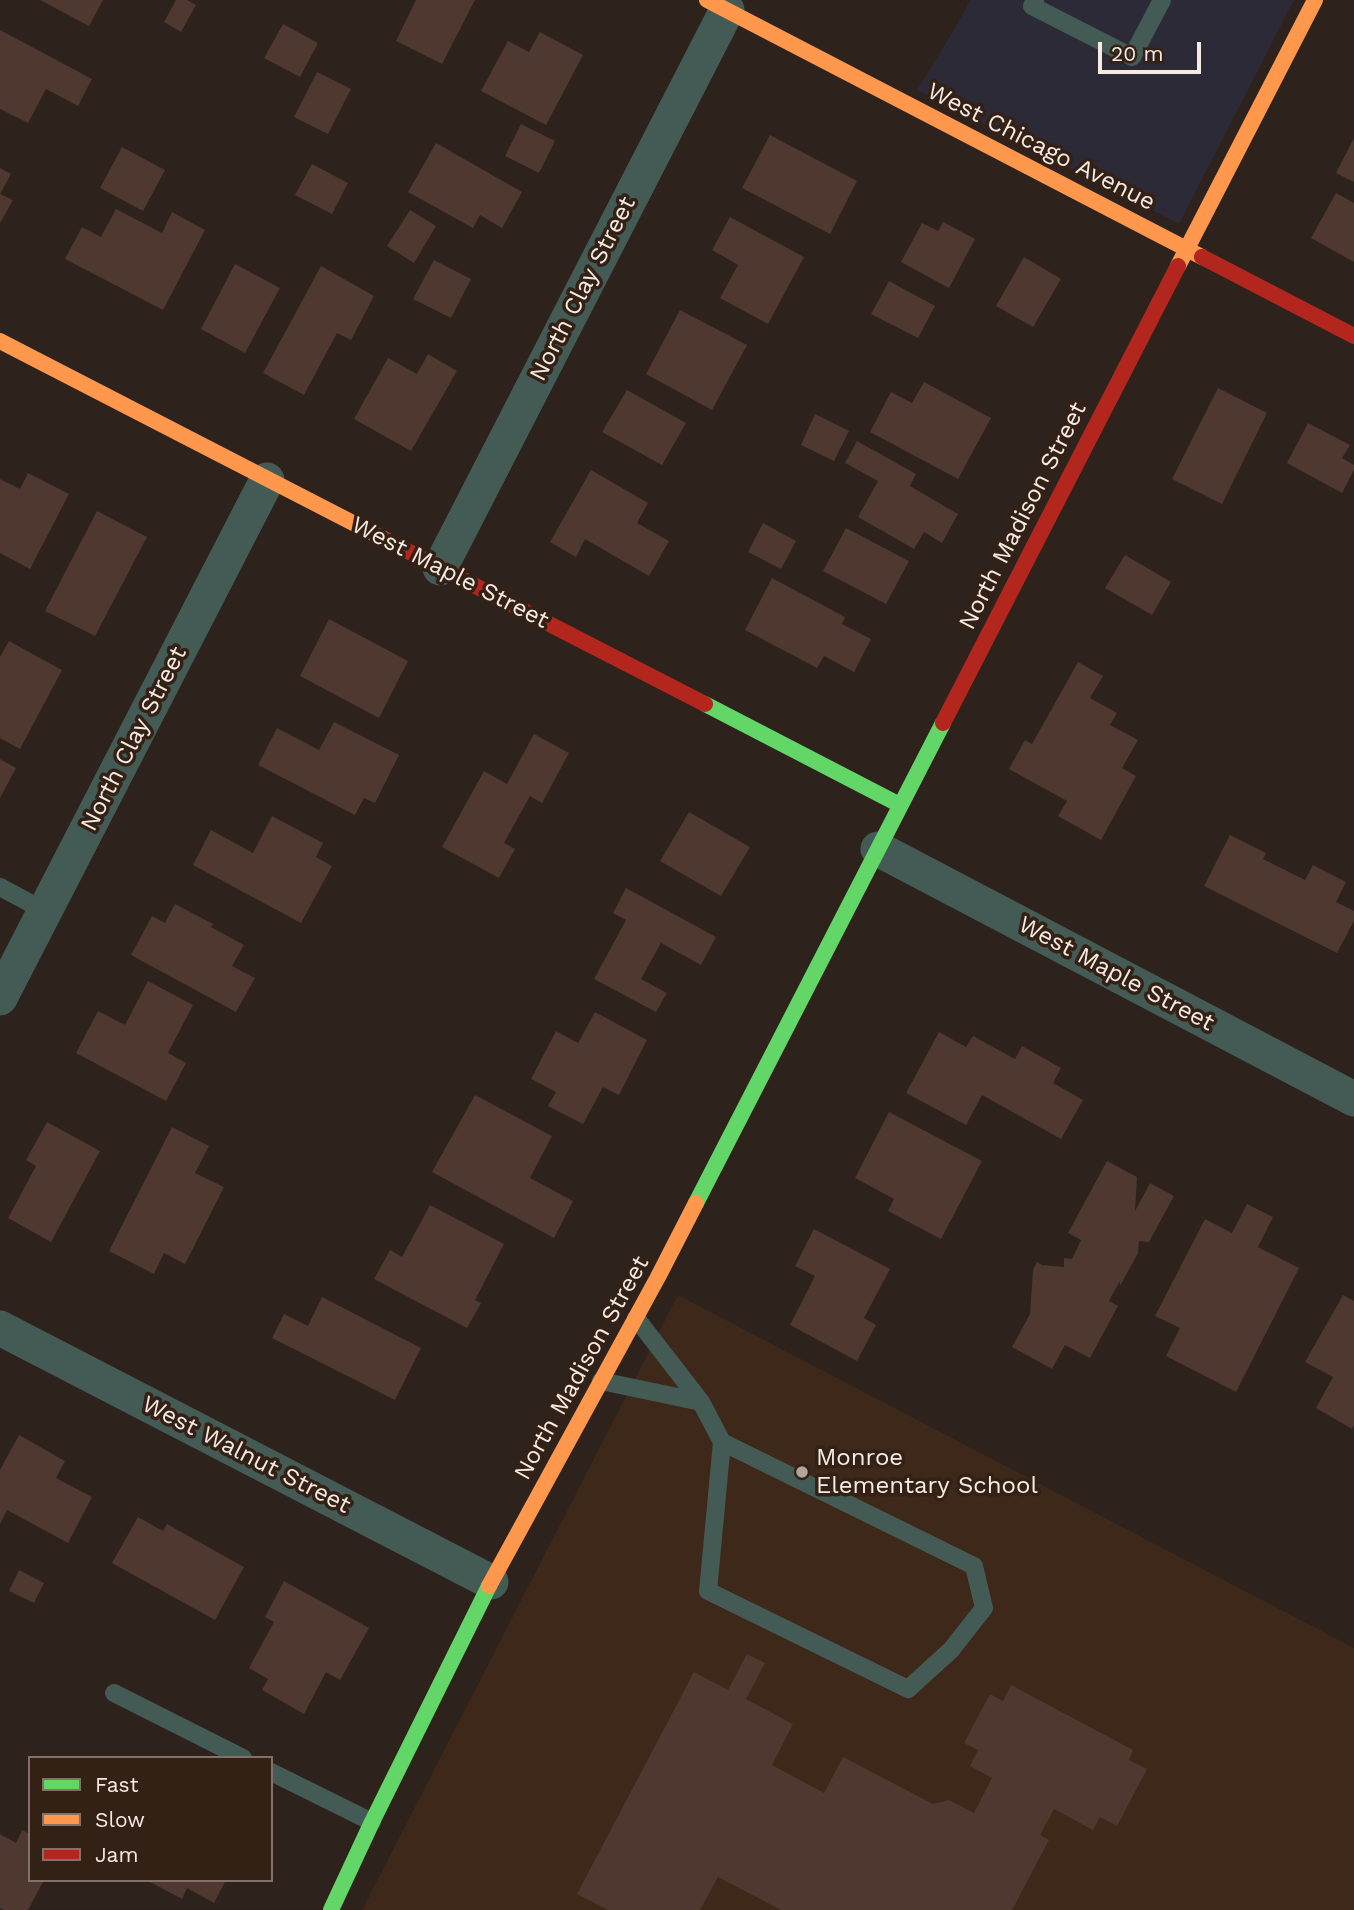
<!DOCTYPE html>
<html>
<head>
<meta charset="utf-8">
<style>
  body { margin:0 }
  #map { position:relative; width:1354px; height:1910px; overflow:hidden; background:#2d221c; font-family:"Work Sans",sans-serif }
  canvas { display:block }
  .legend { position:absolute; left:28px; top:1756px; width:245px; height:126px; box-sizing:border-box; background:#332116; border:2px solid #817168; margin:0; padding:9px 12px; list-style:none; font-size:21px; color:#f7eae3 }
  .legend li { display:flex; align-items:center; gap:14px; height:35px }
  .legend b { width:35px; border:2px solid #817168 }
  .scale { position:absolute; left:1098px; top:42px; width:103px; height:32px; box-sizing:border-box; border:4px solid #f7eae3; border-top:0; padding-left:9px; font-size:21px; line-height:24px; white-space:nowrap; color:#f7eae3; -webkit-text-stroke:5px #332116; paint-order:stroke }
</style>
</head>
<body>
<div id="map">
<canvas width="1354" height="1910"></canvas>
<ul class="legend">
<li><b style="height:9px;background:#63d668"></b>Fast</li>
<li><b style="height:9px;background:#ff974d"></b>Slow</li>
<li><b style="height:9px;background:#b3261e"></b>Jam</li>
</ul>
<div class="scale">20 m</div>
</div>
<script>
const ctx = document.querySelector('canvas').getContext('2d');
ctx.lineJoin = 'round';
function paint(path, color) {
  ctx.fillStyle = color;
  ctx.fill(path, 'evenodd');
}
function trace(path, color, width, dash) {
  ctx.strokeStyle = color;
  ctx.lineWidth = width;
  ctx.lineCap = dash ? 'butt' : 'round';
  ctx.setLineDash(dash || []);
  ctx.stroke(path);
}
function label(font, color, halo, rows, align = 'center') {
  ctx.font = font + ' "Work Sans",sans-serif';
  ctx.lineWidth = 7;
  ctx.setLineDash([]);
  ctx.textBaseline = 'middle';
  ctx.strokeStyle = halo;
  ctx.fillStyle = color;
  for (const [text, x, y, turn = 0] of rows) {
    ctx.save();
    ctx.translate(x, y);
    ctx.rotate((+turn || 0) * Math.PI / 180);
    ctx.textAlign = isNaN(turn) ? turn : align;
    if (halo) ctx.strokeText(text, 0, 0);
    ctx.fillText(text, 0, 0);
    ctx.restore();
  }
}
const commercial = new Path2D(`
  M970,0H1294L1179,224L917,90L957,25Z`);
const built = new Path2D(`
  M678,1295L1354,1648V1910H362Z`);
const building = new Path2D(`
  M40,0H103L89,26Z
  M176,0H187L196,5L181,32L164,22Z
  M416,0H475L442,64L396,41Z
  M283,24L318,43L300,77L264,58Z
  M0,30L92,79L78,106L46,89L28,123L0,109Z
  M540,32L583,55L546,125L481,91L508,41L529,52Z
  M317,72L351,89L328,134L294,117Z
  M521,124L555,141L539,173L505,156Z
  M770,135L857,181L830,234L742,188Z
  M1354,138V182L1336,173Z
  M436,143L522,192L502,228L480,215L473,228L408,192Z
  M122,147L165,170L143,211L100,188Z
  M312,164L348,183L332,214L295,195Z
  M0,168L11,174L0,194Z
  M1336,193L1354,203V262L1311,238Z
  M0,194L13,200L0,223Z
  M116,209L162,233L172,212L205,230L163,310L65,259L82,227L101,237Z
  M410,210L436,226L414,263L387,246Z
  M730,217L804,257L768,324L720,298L738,265L712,250Z
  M943,222L975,239L949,288L901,262L922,223L938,231Z
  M1024,257L1061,279L1033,327L996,306Z
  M434,260L471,279L451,318L413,299Z
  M235,264L280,288L245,353L201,329Z
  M321,266L374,296L351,340L337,333L304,395L263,373Z
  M889,281L935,306L918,338L871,314Z
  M680,310L747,345L712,410L646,374Z
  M428,354L457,371L411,451L354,419L388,358L417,374Z
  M924,382L991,418L958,479L870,432L891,392L912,403Z
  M1218,388L1267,413L1222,504L1172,479Z
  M627,390L686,423L662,465L602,432Z
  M815,414L849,431L834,461L801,445Z
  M1308,423L1350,445L1342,458L1354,465V470L1342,493L1287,463Z
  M857,441L916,474L910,486L958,514L942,543L924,532L914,549L858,517L878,481L845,463Z
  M591,470L648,503L637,523L669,541L649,576L585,539L576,557L550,542Z
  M28,473L69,494L30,569L0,553V479L20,489Z
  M97,511L147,537L95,636L45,611Z
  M763,523L796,541L781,569L748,552Z
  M846,528L909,561L886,604L823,571Z
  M1125,555L1171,582L1152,615L1105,588Z
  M772,578L845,617L842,624L871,639L854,672L824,656L817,668L745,630Z
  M329,619L408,661L379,718L300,676Z
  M9,641L62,670L20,749L0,738V657Z
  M1078,662L1103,676L1090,698L1117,713L1110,725L1138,740L1122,768L1136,776L1101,840L1058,816L1067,801L1009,769L1025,740L1032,744Z
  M334,722L399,755L375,803L364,798L355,815L258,765L277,728L319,750Z
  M534,734L569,753L542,803L530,796L504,843L515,849L499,878L442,847L484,771L507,784Z
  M0,759L16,768L0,798Z
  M689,812L750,847L721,896L660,861Z
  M272,816L323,843L316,857L332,866L301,923L193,865L211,830L253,853Z
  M1230,835L1266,853L1263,859L1305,880L1313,865L1346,882L1336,902L1354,911V921L1337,953L1204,886Z
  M626,888L716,937L701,965L661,943L641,979L667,993L656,1012L594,979L626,920L613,913Z
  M175,904L213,924L211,927L244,945L232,966L255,978L236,1012L131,955L152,916L165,923Z
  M148,981L193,1005L168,1053L186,1063L166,1101L76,1053L98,1011L125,1025Z
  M595,1012L647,1040L619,1095L603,1087L583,1124L548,1106L556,1092L531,1079L556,1031L578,1043Z
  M939,1032L966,1047L973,1036L1015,1059L1022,1046L1061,1068L1053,1083L1083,1100L1061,1139L982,1095L966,1125L906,1093Z
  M475,1095L552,1136L530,1178L573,1201L554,1238L432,1172Z
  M889,1112L982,1161L941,1239L888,1211L894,1199L855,1178Z
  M47,1122L100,1151L51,1242L8,1218L36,1166L26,1160Z
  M172,1127L209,1146L195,1173L224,1187L185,1264L164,1253L154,1274L109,1251Z
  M1107,1161L1137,1177L1135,1211L1150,1183L1174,1196L1149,1242L1139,1241L1138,1253L1120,1286V1281L1109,1301L1118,1306L1090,1358L1065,1345L1052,1369L1012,1347L1030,1314L1033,1270L1037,1262L1042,1265L1064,1267V1258L1072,1259L1081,1240L1068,1233Z
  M1247,1204L1273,1217L1258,1247L1299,1268L1236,1392L1166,1356L1180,1328L1155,1316L1205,1219L1232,1233Z
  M430,1205L504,1244L475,1300L481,1303L467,1328L374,1279L390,1250L402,1257Z
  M814,1229L890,1269L864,1318L876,1325L857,1361L790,1325L815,1276L795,1266Z
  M1343,1295L1354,1301V1425L1352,1429L1316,1408L1333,1377L1305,1362Z
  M322,1297L421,1348L395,1400L272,1338L284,1314L308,1326Z
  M19,1435L65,1461L56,1478L92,1497L68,1543L7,1510L0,1524V1470Z
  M138,1517L163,1531L167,1524L244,1567L215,1620L112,1563Z
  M19,1570L44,1583L34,1603L9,1591Z
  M284,1581L369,1628L340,1680L326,1672L304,1714L262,1690L268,1679L249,1668L274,1622L265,1617Z
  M747,1654L765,1663L746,1699L793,1724L772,1765L824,1793L843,1757L933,1804L949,1800L974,1813L992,1778L970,1766L978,1750L964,1743L990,1694L1003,1701L1011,1685L1133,1750L1129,1760L1147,1769L1117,1826L1100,1817L1093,1830L1054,1809L1040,1835L1049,1840L1012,1910H781L718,1877L700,1910H608L577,1894L694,1672L728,1690Z
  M22,1830L30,1834V1880H44L28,1910H4L0,1908V1834L16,1843Z
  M151,1880H226L214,1903L187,1888L182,1899L150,1882Z`);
const lane = new Path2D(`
  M1035,0L1032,6L1132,57L1162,0
  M0,887L45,911
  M636,1318L701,1402L722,1442L708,1591L908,1689L951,1650L984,1608L974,1566L722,1442
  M601,1381L701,1402
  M114,1693L243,1758
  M271,1772L372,1822`);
const street = new Path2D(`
  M440,568L727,10
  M878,849L1354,1099
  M0,998L267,480
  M0,1328L491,1582`);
const fast = new Path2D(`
  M705,704L900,805
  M696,1203L943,723
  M331,1910L372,1822L489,1586`);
const slow = new Path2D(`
  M707,0L1202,257
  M1178,266L1315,0
  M0,341L386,540
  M489,1586L658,1277L696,1203`);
const jam = new Path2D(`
  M1202,257L1354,336
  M386,540L705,704
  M943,723L1178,266`);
const markers = [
  [802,1472,7,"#b0a49d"]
];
const streetNames = [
  ["West Chicago Avenue",1041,147,27],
  ["North Clay Street",583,289,-63],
  ["North Madison Street",1023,516,-63],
  ["West Maple Street",450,573,27],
  ["North Clay Street",134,739,-63],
  ["West Maple Street",1116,974,28],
  ["North Madison Street",582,1368,-61],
  ["West Walnut Street",246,1455,27]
];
const poiNames = [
  ["Monroe",816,1458],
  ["Elementary School",816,1486]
];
paint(commercial, '#2d2a37');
paint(built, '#3e2819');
paint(building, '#4e3830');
trace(lane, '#445a55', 18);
trace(street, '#445a55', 35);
trace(fast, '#63d668', 16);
trace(slow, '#ff974d', 16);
trace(jam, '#b3261e', 16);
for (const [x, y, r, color] of markers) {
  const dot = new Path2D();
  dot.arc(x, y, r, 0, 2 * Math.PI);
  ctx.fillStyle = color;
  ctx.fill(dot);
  trace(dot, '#332116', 2.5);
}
label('24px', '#f7eae3', '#332116', streetNames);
label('24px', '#f7eae3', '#332116', poiNames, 'left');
</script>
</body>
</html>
